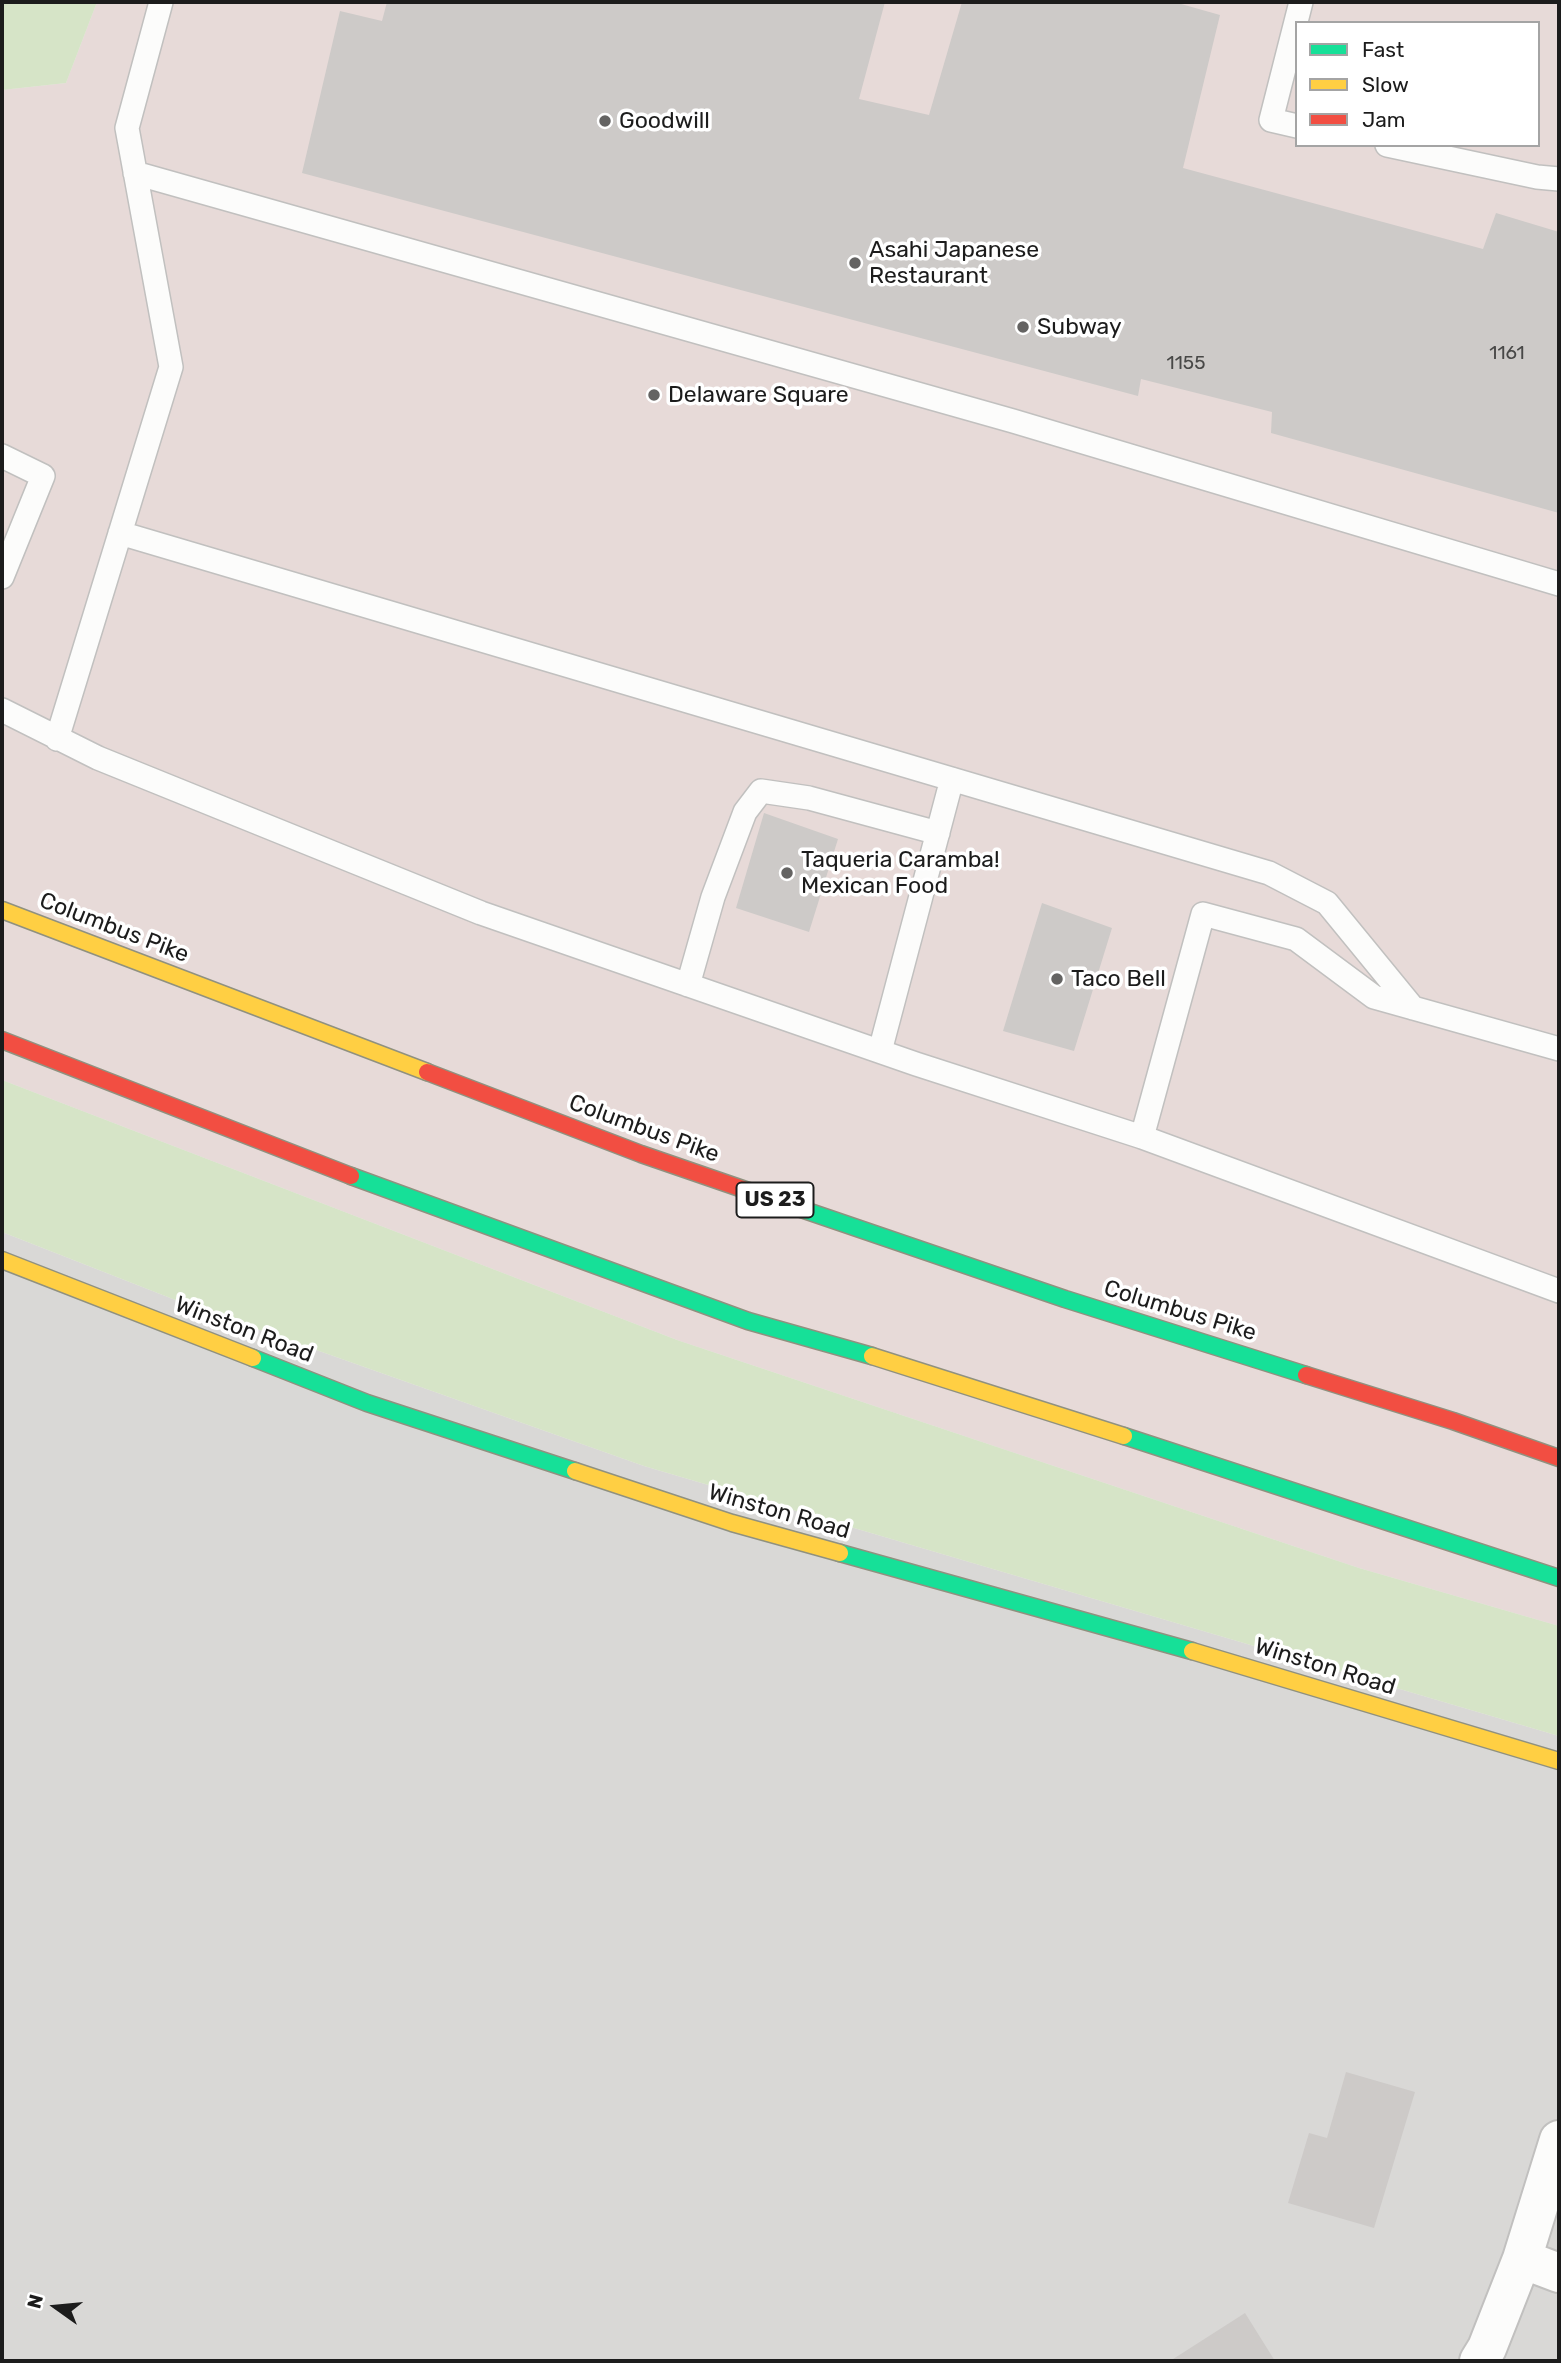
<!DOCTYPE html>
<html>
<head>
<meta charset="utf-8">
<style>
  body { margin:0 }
  #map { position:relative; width:1561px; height:2363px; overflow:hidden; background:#eae8e5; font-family:Rubik,sans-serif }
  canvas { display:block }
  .frame { position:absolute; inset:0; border:4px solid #1c1c1c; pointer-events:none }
  .legend { position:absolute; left:1295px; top:21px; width:245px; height:126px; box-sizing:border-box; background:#fff; border:2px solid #a4a4a4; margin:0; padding:9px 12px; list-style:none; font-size:21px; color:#1c1c1c }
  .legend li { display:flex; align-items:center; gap:14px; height:35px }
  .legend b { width:35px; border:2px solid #a4a4a4 }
  .north { position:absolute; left:21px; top:2272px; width:70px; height:70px; -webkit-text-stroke:5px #fff; paint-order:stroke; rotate:285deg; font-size:19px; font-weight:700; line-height:28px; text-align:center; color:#1c1c1c }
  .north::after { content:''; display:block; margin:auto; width:24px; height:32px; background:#1c1c1c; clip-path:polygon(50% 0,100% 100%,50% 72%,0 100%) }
</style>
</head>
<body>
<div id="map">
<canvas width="1561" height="2363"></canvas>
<div class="frame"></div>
<ul class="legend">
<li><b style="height:9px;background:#16e098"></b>Fast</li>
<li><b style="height:9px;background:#ffcf43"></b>Slow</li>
<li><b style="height:9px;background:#f24e42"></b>Jam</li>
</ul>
<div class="north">N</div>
</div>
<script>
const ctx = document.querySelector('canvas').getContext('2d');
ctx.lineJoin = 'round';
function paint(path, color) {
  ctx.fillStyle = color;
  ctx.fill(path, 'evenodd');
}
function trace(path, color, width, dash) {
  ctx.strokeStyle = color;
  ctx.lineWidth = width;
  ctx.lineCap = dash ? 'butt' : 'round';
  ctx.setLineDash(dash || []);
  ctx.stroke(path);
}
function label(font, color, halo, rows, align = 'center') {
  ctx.font = font + ' Rubik,sans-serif';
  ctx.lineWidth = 7;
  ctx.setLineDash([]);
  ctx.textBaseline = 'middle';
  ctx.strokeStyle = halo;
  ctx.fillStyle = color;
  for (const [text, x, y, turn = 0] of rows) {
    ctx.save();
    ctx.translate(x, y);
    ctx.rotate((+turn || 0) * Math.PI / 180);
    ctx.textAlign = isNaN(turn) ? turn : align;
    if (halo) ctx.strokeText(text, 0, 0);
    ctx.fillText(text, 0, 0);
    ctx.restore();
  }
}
const residential = new Path2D(`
  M2,1232L178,1301L644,1466L1559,1736V2361H2Z`);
const commercial = new Path2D(`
  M97,2H1559V1626L1359,1568L677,1340L2,1080V90L66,83ZM1297,23H1538V145H1297Z`);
const grass = new Path2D(`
  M2,2H97L66,83L2,90Z
  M2,1080L677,1340L1359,1568L1559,1626V1736L644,1466L178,1301L2,1232Z`);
const building = new Path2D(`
  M387,2H885L859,99L929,115L962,2H1174L1220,15L1183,168L1483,249L1496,213L1559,232V513L1271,433L1272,412L1141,379L1138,396L302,173L340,11L382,21Z
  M764,813L838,839L809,932L736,908Z
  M1042,903L1112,928L1074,1051L1003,1031Z
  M1346,2072L1415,2092L1374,2228L1288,2203L1309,2133L1327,2138Z
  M1245,2313L1275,2361H1170Z`);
const lane = new Path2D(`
  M1297,126L1271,120L1301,2
  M1387,145L1537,177L1559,179
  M135,173L1013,421L1559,584
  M2,456L43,476L2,577
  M120,533L1269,873L1327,903L1413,1008
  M2,710L98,758L481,913L916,1064L1142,1137L1203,914L1296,939L1374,997L1559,1049
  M57,739L171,367L127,128L161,2
  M688,985L713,897L745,812L761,791L809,798L938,833
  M880,1051L952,779
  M1142,1137L1559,1291`);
const street = new Path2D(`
  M1522,2259L1559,2273
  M1479,2361L1487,2348L1522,2259L1559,2140`);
const fast = new Path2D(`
  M351,1176L748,1321L872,1356
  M766,1197L1065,1299L1306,1375
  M253,1358L367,1403L575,1471
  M1124,1436L1559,1578
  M840,1553L1192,1651`);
const slow = new Path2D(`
  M2,910L427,1072
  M2,1260L253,1358
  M872,1356L1124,1436
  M575,1471L732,1523L840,1553
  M1192,1651L1559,1761`);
const jam = new Path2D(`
  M2,1040L351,1176
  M427,1072L641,1154L766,1197
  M1306,1375L1453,1421L1559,1458`);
const markers = [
  [605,121,7,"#646362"],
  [855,263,7,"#646362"],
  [1023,327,7,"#646362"],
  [654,395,7,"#646362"],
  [787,873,7,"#646362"],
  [1057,979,7,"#646362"]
];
const numberNames = [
  ["1161",1507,354],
  ["1155",1186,364]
];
const shields = [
  [775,1200,77]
];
const shieldNames = [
  ["US 23",775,1200]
];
const poiNames = [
  ["Goodwill",619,121],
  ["Asahi Japanese",869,250],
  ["Restaurant",869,276],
  ["Subway",1037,327],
  ["Delaware Square",668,395],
  ["Taqueria Caramba!",801,860],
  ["Mexican Food",801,886],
  ["Taco Bell",1071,979]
];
const streetNames = [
  ["Columbus Pike",114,928,21],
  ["Columbus Pike",644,1129,20],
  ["Columbus Pike",1180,1311,17],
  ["Winston Road",244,1330,21],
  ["Winston Road",779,1512,16],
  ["Winston Road",1325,1667,17]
];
paint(residential, '#d9d8d6');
paint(commercial, '#e7dad8');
paint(grass, '#d6e4c7');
paint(building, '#cdcac8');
trace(lane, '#c1c0bf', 26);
trace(street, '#c1c0bf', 42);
trace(fast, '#90917f', 19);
trace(slow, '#90917f', 19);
trace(jam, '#90917f', 19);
trace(lane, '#fcfcfb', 23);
trace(street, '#fcfcfb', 38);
trace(fast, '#16e098', 16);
trace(slow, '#ffcf43', 16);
trace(jam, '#f24e42', 16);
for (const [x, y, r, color] of markers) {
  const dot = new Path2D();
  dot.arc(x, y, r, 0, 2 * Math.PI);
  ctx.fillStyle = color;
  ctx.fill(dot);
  trace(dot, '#fff', 2.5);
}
label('19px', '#484847', null, numberNames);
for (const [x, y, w] of shields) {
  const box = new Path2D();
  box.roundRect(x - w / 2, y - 17.5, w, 35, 5);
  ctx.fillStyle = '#fff';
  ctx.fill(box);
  trace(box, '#1c1c1c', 2);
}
label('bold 21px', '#1c1c1c', null, shieldNames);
label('23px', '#1c1c1c', '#fff', poiNames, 'left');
label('23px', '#1c1c1c', '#fff', streetNames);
</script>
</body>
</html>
